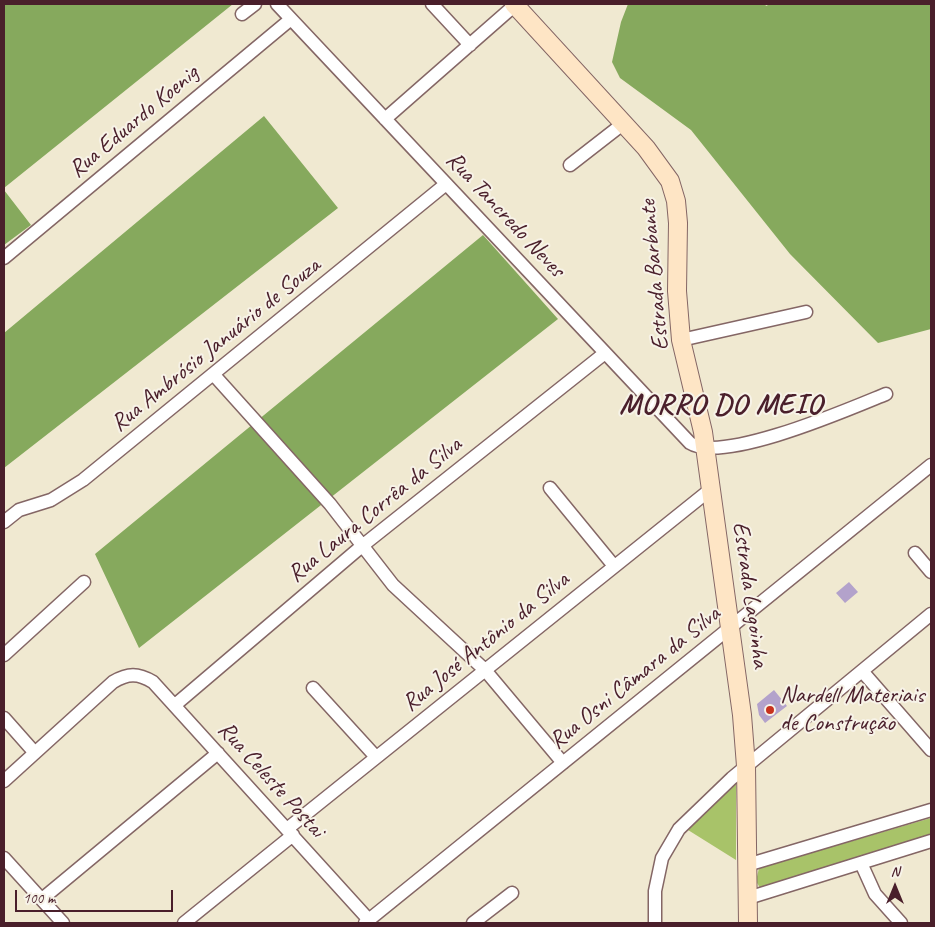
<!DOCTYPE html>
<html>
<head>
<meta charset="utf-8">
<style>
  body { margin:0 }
  #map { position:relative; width:935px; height:927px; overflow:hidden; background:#f0e9d1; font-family:Caveat,sans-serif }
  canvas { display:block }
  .frame { position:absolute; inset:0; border:5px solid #4a1f2b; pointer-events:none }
  .north { position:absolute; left:870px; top:862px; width:50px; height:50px; -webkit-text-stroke:4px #f7f3e8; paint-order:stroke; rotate:0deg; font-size:14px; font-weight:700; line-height:20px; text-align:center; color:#4a1f2b }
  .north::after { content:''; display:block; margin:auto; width:18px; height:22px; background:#4a1f2b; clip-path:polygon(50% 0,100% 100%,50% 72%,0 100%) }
  .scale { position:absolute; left:15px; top:890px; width:158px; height:22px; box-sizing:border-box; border:2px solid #4a1f2b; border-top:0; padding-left:6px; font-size:15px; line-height:18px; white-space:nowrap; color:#4a1f2b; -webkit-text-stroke:4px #f7f3e8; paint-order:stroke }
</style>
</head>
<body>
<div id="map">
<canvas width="935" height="927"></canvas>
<div class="frame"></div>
<div class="north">N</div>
<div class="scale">100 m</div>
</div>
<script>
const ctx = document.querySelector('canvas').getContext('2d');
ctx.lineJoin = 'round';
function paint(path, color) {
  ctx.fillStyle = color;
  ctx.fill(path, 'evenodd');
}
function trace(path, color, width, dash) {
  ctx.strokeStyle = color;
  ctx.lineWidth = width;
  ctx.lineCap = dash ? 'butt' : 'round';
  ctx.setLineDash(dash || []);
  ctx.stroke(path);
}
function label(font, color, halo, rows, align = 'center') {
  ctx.font = font + ' Caveat,sans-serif';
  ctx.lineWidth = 4;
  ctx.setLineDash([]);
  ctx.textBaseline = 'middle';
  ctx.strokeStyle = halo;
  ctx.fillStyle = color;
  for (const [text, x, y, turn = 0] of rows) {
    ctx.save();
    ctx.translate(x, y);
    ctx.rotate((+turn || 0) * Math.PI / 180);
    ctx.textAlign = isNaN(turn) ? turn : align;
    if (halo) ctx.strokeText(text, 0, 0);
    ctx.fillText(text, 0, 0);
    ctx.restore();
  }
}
const green = new Path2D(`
  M736,784V860L688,830Z
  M931,818V836L760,888L756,881L759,868Z`);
const forest = new Path2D(`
  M4,4H233L4,188Z
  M628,4H763L767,6L768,4H931V329L878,343L790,254L691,130L620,78L612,62L621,22Z
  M264,116L338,208L4,468V333Z
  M4,190L31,225L4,245Z
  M483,235L558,319L139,648L95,554Z`);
const building = new Path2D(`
  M849,582L858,592L845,603L836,593Z
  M774,690L787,706L765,723L759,715L757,704Z`);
const street = new Path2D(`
  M277,4L690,443C723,464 849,409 886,394
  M432,4L470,45
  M242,14L255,4
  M385,119L515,5
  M570,165L624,123
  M4,258L291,19
  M681,340L806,312
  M214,375L330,504L393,585L485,670L563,763
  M550,488L614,566
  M4,522L19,510L51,500L83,480L446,184
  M915,553L931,572
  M4,655L84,582
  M862,671L931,750
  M313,688L376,757
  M175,705L362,546L605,353
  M4,718L35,753
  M4,781L113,682C128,673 138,673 153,682L369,920
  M287,829L711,489
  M4,858L63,923
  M861,863L875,894L901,923
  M747,865L931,810
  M748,898L931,841
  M42,899L218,753
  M184,923L293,835
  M365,923L931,465
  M473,923L512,893
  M655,923V891L662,858L679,829L732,778L931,614`);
const secondary = new Path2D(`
  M514,4L646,148L670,181L676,201L678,223L677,291L681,340L703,432L742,715L746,766L748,923`);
const markers = [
  [770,710,5,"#c8321e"]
];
const streetNames = [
  ["Rua Eduardo Koenig",134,122,-40],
  ["Rua Tancredo Neves",505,215,47],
  ["Estrada Barbante",655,275,-95],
  ["Rua Ambrósio Januário de Souza",216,345,-39],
  ["Rua Laura Corrêa da Silva",375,510,-39],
  ["Estrada Lagoinha",750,595,82],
  ["Rua José Antônio da Silva",486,642,-39],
  ["Rua Osni Câmara da Silva",635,678,-39],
  ["Rua Celeste Postai",271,780,48]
];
const poiNames = [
  ["Nardell Materiais",780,696],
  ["de Construção",780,724]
];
const districtNames = [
  ["MORRO DO MEIO",721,405]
];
paint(green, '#a8c369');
paint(forest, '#86a95d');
paint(building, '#b3a2cb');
trace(street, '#846665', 15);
trace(secondary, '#846665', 20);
trace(street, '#fff', 12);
trace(secondary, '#fee5c5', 18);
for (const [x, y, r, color] of markers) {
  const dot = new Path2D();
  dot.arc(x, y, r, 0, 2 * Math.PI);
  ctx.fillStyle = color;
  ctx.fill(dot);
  trace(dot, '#f7f3e8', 2);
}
label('24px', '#4a1f2b', '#f7f3e8', streetNames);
label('24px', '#4a1f2b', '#f7f3e8', poiNames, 'left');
ctx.letterSpacing = '1px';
label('bold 29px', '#4a1f2b', '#f7f3e8', districtNames);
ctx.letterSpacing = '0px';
</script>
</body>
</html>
